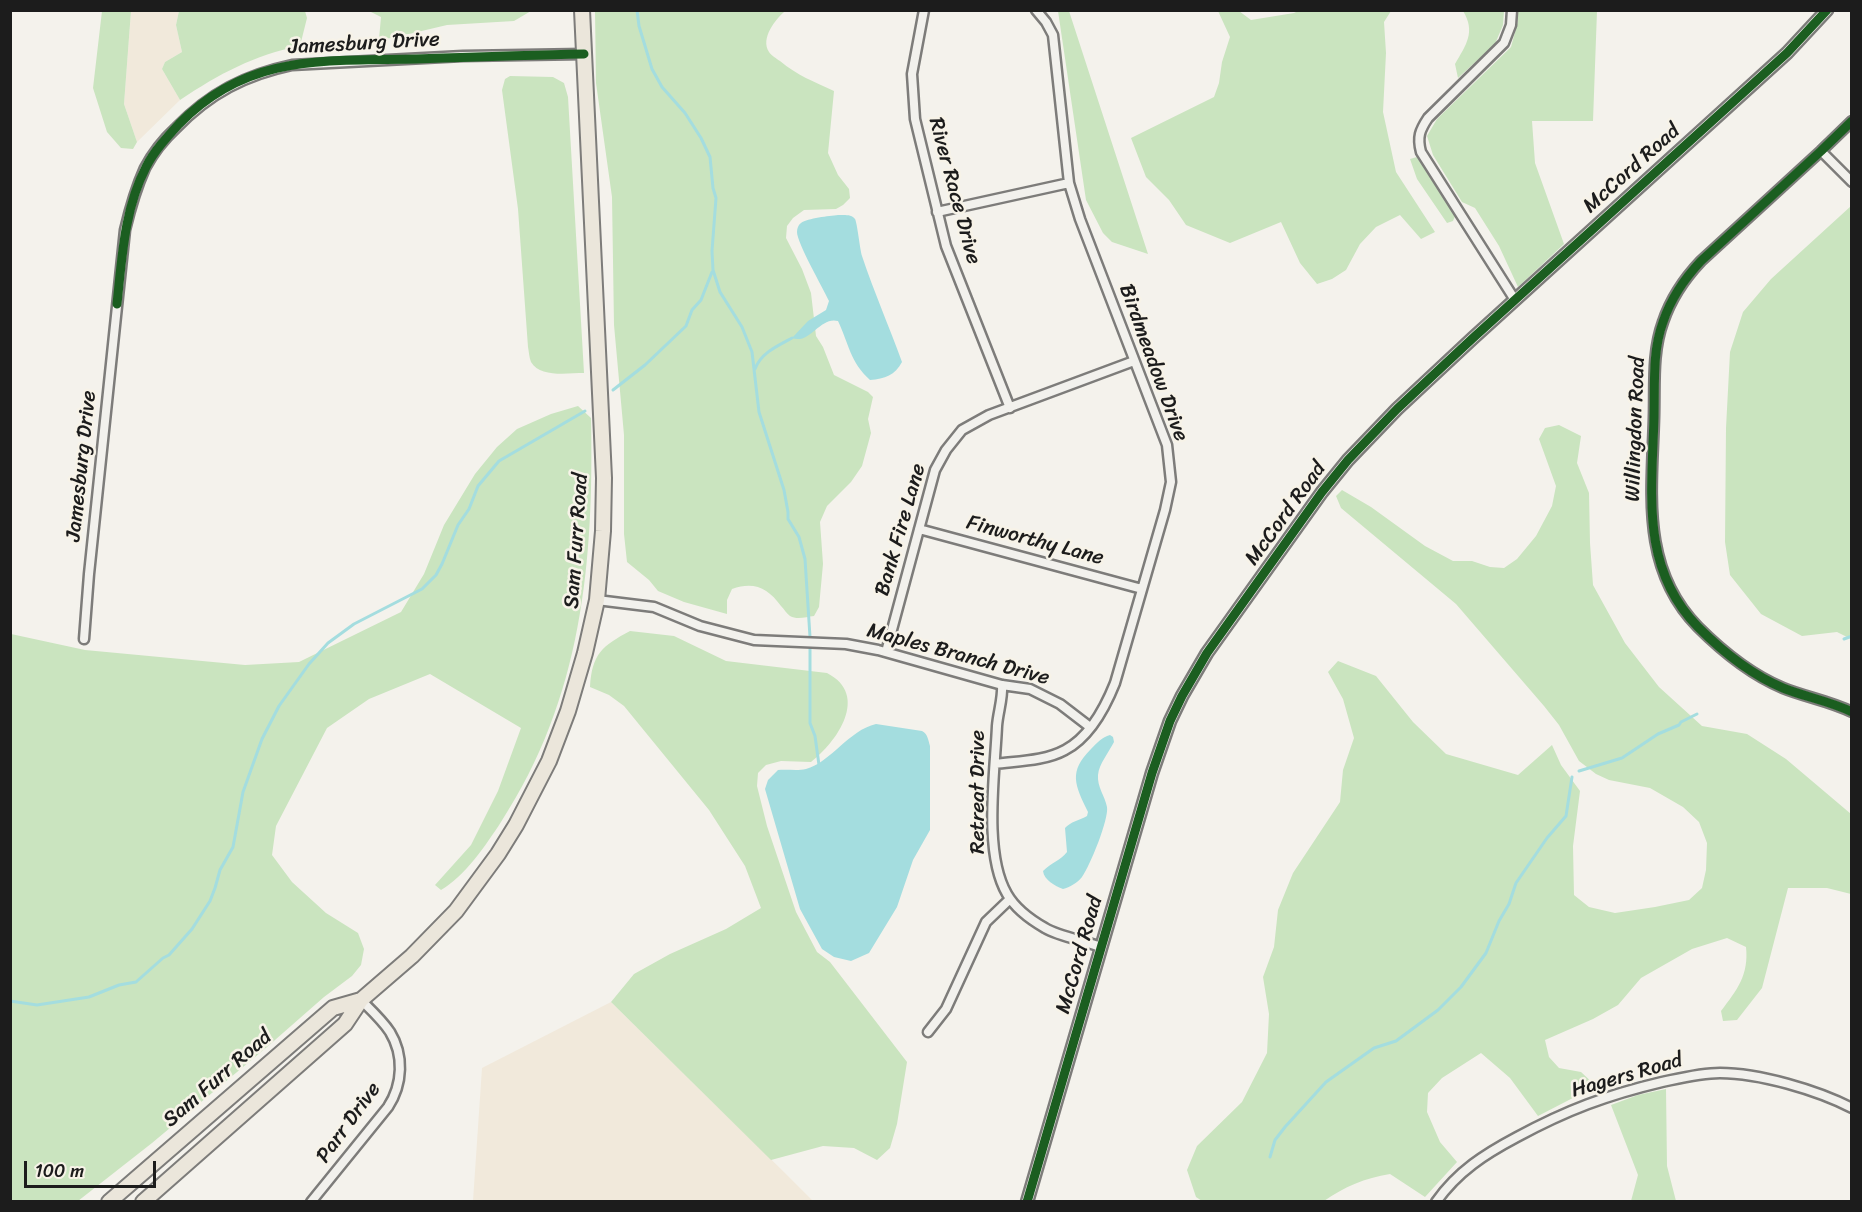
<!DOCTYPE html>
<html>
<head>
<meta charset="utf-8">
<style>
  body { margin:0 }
  #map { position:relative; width:1862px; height:1212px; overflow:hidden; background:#f4f2ec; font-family:Sriracha,sans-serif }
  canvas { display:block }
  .frame { position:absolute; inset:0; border:12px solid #1c1c1c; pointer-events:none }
  .scale { position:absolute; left:24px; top:1161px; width:132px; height:27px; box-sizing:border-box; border:3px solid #1c1c1c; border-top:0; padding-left:8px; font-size:18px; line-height:21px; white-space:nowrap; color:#1c1c1c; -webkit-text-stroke:4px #f7f3e8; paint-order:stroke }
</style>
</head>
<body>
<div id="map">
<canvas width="1862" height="1212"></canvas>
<div class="frame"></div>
<div class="scale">100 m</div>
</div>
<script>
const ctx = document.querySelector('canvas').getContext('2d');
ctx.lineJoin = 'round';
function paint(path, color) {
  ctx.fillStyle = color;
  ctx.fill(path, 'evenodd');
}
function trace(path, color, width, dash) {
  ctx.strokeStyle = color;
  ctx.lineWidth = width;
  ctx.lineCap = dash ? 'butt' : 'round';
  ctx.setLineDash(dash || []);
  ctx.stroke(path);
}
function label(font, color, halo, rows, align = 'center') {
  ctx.font = font + ' Sriracha,sans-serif';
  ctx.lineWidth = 5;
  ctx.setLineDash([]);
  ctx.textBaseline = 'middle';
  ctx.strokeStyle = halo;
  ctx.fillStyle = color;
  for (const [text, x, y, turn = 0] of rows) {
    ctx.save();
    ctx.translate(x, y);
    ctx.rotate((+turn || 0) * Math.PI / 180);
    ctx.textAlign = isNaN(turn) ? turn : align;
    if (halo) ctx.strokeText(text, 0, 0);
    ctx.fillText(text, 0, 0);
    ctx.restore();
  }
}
const built = new Path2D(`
  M131,11H179L176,25L182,52L165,62L162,69L180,100L137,142L124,104Z
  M611,1002L786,1174L813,1201H473L482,1068Z`);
const green = new Path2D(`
  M102,11H131L124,104L137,142L133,149L121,148L107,132L93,88Z
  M179,11H305L307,18L300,46C254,55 219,74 180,100L162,69L165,62L182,52L176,25Z
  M369,11H531L514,21L447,25L392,38L379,39L381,17Z
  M595,11H785C776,19 760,38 769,52C771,55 777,59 780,61C798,76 813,81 834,91L828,153L838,175L849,189L850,198L843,205L836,209L804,210L793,218L787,226L786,238L802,269L811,293L816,336L823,347L834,375L868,392L873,397L868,419L871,433L862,466L851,482L827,506L820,522L823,564L819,607L814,616C806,617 797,620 790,616C787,614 784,609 781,606C768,588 754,581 732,589L727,600V614L684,602L658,591L649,580L627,562L624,534V435L614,325L612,197L596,83Z
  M1058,11H1069L1148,254L1112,242L1103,233L1086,200Z
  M1218,11H1239L1251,20L1294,13L1298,11H1391L1384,22L1386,53L1383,112L1396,172L1435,232L1421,239L1400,215L1376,227L1360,244L1346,270L1332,279L1317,284L1300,263L1281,222L1230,243L1186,225L1169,200L1146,177L1131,138L1214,97L1219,83L1222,62L1230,37Z
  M1463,11H1504L1503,25L1495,44L1458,78L1455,64C1466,45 1476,32 1463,11Z
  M1518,11H1597L1593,121H1532L1535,163L1564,244L1518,287L1499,246L1475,208L1462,202L1433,155L1427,136L1437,119L1511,47L1518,21Z
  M510,76L553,77L564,83L568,97L584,373C568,373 540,378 531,362C529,357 529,352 528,347L518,209L502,90L505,79Z
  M1417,157L1455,216L1453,221L1447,223L1417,179L1410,159Z
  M1851,206L1852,207L1851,639L1837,632L1802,636L1761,614L1730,575L1725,542L1726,428L1730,352L1743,312L1771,279Z
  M578,406L591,418C594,562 582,698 501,822C486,845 465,876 441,890L435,885L471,845L498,791L521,728L430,674L369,699L327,728L276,826L272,855L292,882L326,913L358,933L364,949L361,965L352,976L324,997L267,1047L152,1143L78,1201H11V634L85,650L245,665L299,662L401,612L424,574L444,525L475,474L497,447L517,429L551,414Z
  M1559,425L1581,436L1577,463L1589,493L1590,543L1593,585L1625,643L1659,687L1702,726L1747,734L1786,759L1851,814V894L1827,888H1788L1762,988L1737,1020L1723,1021L1721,1011C1737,990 1749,975 1746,947L1727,938L1692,949L1641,978L1618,1005L1593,1019L1545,1040L1549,1057L1559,1068L1581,1072L1596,1086L1538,1116L1510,1078L1481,1053L1442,1078L1428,1093L1427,1112L1440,1142L1457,1162L1425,1197L1390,1174C1365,1178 1344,1187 1324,1201H1202L1196,1197L1187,1170L1197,1146L1242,1102L1267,1053L1269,1014L1263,977L1274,947L1278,910L1293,873L1340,802L1343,770L1354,738L1343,699L1328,672L1338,661L1376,676L1413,722L1446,754L1518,775L1552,745L1561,765L1580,791L1573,846L1574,895L1589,907L1615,913L1655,907L1689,900L1702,888L1706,870L1707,843L1699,822L1683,807L1650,788L1609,780L1596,774L1579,761L1559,725L1544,706L1456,604L1341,508L1336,496L1342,490L1371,507L1425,546L1453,561H1472L1490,567L1504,568L1517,559L1536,536L1552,506L1556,486L1539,439L1545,428Z
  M630,631L674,636L726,661L827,673C870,695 837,742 811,762L781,761L766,765L758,773L757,786L767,826L796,912L817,952L830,962L907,1062L897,1124L890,1148L877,1160L854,1148L823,1146L771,1160L611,1002L634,974L670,954L726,929L761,908L745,866L709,810L624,706L609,695L590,687C592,654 602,646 630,631Z
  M1666,1089L1667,1166L1676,1201H1631L1638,1175L1611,1105L1638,1095Z`);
const water = new Path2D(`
  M838,215C844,215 852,214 855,219C857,222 860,249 862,256C874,292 889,326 902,362C895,375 885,379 870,380C850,362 849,344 838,321C820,316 810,345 792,338L808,321L826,310L829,301C823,288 797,243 797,232C797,229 798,225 801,223C808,218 829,216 838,215Z
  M876,724L922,731C928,734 928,740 930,746V830L913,860L897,907L869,953L851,961L834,957L822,949L800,909L765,789L768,780L778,770C787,769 797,771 806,769C830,763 849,730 876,724Z
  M1110,735L1113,737L1114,742C1109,752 1099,764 1098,775C1097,787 1105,796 1107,807C1109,819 1090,866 1082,877C1077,883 1070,887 1063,889C1055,886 1044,880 1043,871C1051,863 1061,860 1067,852L1065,828C1070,822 1080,820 1087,816L1088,812C1075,785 1068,772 1091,749C1097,743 1102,737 1110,735Z`);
const stream = new Path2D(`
  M637,10L639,26L652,69L662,87L685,113L701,138L710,157L713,188L716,198L712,251L713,270L720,292L742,327L752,352L759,412L784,490L788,512V519L799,537L805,559L810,637
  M755,369C761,353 777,346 792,338
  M613,390L645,365L686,326L692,310L701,300L712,272
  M1844,639L1852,636
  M810,649V723L815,736L819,765
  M1579,771L1622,758L1658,734L1679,725L1681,722L1697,714
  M10,1001L37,1005L89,997L119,985L136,982L163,958L169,955L192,929L210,901L215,888L220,870L233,847L243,792L262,739L279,706L309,664L328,643L354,624L422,589L436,575L442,564L458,525L469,509L478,486L499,461L585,411
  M1270,1157L1275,1140L1285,1127L1326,1082L1374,1048L1396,1041L1438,1010L1461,987L1486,953L1499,921L1509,904L1516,883L1547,838L1566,816L1572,777`);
const minor = new Path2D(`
  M924,10L912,74L915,119L946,246L1010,408
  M1512,10L1511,25L1504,43L1428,118C1420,130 1417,137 1421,152L1515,300
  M1852,121L1821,151L1701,261C1684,279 1671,298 1663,322C1652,352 1655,385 1654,417C1652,492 1640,568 1698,627C1722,651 1752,675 1783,688C1805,697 1830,701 1852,712
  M1821,151L1852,182
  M937,212L1069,183
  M919,529L1142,589
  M597,600L654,607L700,626L754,640L846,644L878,650L1002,685L1030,689L1060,704L1090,727
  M84,639L89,574L125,230C130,209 136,188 145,168C153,153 164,139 176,128C210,93 245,75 292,65L463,56L584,54
  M886,652L935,470L946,450L962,430L989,415L1134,361
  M1002,685C1003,699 998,712 997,726C995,773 983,853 1007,894C1015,908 1031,920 1045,928C1058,936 1085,941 1101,947
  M995,764C1018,761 1045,761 1065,750C1090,737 1105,708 1115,683L1165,510L1171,482L1167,445L1080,219L1069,183L1053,35L1046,22L1036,10
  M928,1032L946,1009L986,922L1010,899
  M311,1202L388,1107C403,1084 404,1055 390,1032C382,1020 371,1010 361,1000
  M1436,1202C1458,1171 1485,1154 1517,1137C1567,1110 1607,1095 1662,1082C1681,1078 1701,1073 1720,1073C1759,1073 1817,1090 1852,1108`);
const tertiary = new Path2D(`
  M1027,1202L1152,773L1170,721L1182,696L1207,653L1322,492L1348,460L1397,409L1473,338L1787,53L1827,10`);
const primary = new Path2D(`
  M109,1202L333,1008L361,1000
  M143,1202L345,1024L361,1000L412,956L456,911L498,854L516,825L549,761L568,711L585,653L597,600L603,531L604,478L582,10`);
const cycleway = new Path2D(`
  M1852,121L1821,151L1701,261C1684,279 1671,298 1663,322C1652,352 1655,385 1654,417C1652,492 1640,568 1698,627C1722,651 1752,675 1783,688C1805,697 1830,701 1852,712
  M117,304C122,258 124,210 146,167C154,151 167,137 179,124C248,53 325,61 416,59C472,57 528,55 584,54
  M1027,1202L1152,773L1170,721L1182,696L1207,653L1322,492L1348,460L1397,409L1473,338L1787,53L1827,10`);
const streetNames = [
  ["Jamesburg Drive",364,44,-3],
  ["McCord Road",1632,169,-42],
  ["River Race Drive",954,191,75],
  ["Birdmeadow Drive",1153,363,70],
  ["Willingdon Road",1636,429,-88],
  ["Jamesburg Drive",82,466,-84],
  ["McCord Road",1286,514,-54],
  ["Bank Fire Lane",901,530,-74],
  ["Sam Furr Road",577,541,-86],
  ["Finworthy Lane",1035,541,15],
  ["Maples Branch Drive",958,655,15],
  ["Retreat Drive",979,792,-90],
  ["McCord Road",1080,955,-74],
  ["Hagers Road",1627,1076,-16],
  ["Sam Furr Road",218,1079,-41],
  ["Parr Drive",349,1123,-54]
];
paint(built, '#f1e9db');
paint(green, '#cae4bf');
paint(water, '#a4dddf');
trace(stream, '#a4dddf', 3);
trace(minor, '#7d7c7a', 13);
trace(tertiary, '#7d7c7a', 15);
trace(primary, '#7d7c7a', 18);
trace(minor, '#f2f1ed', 8);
trace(tertiary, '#f2f1ed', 10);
trace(primary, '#ebe6db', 14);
trace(cycleway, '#1b5e20', 9);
label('21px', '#1c1c1c', '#f7f3e8', streetNames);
</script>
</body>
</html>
